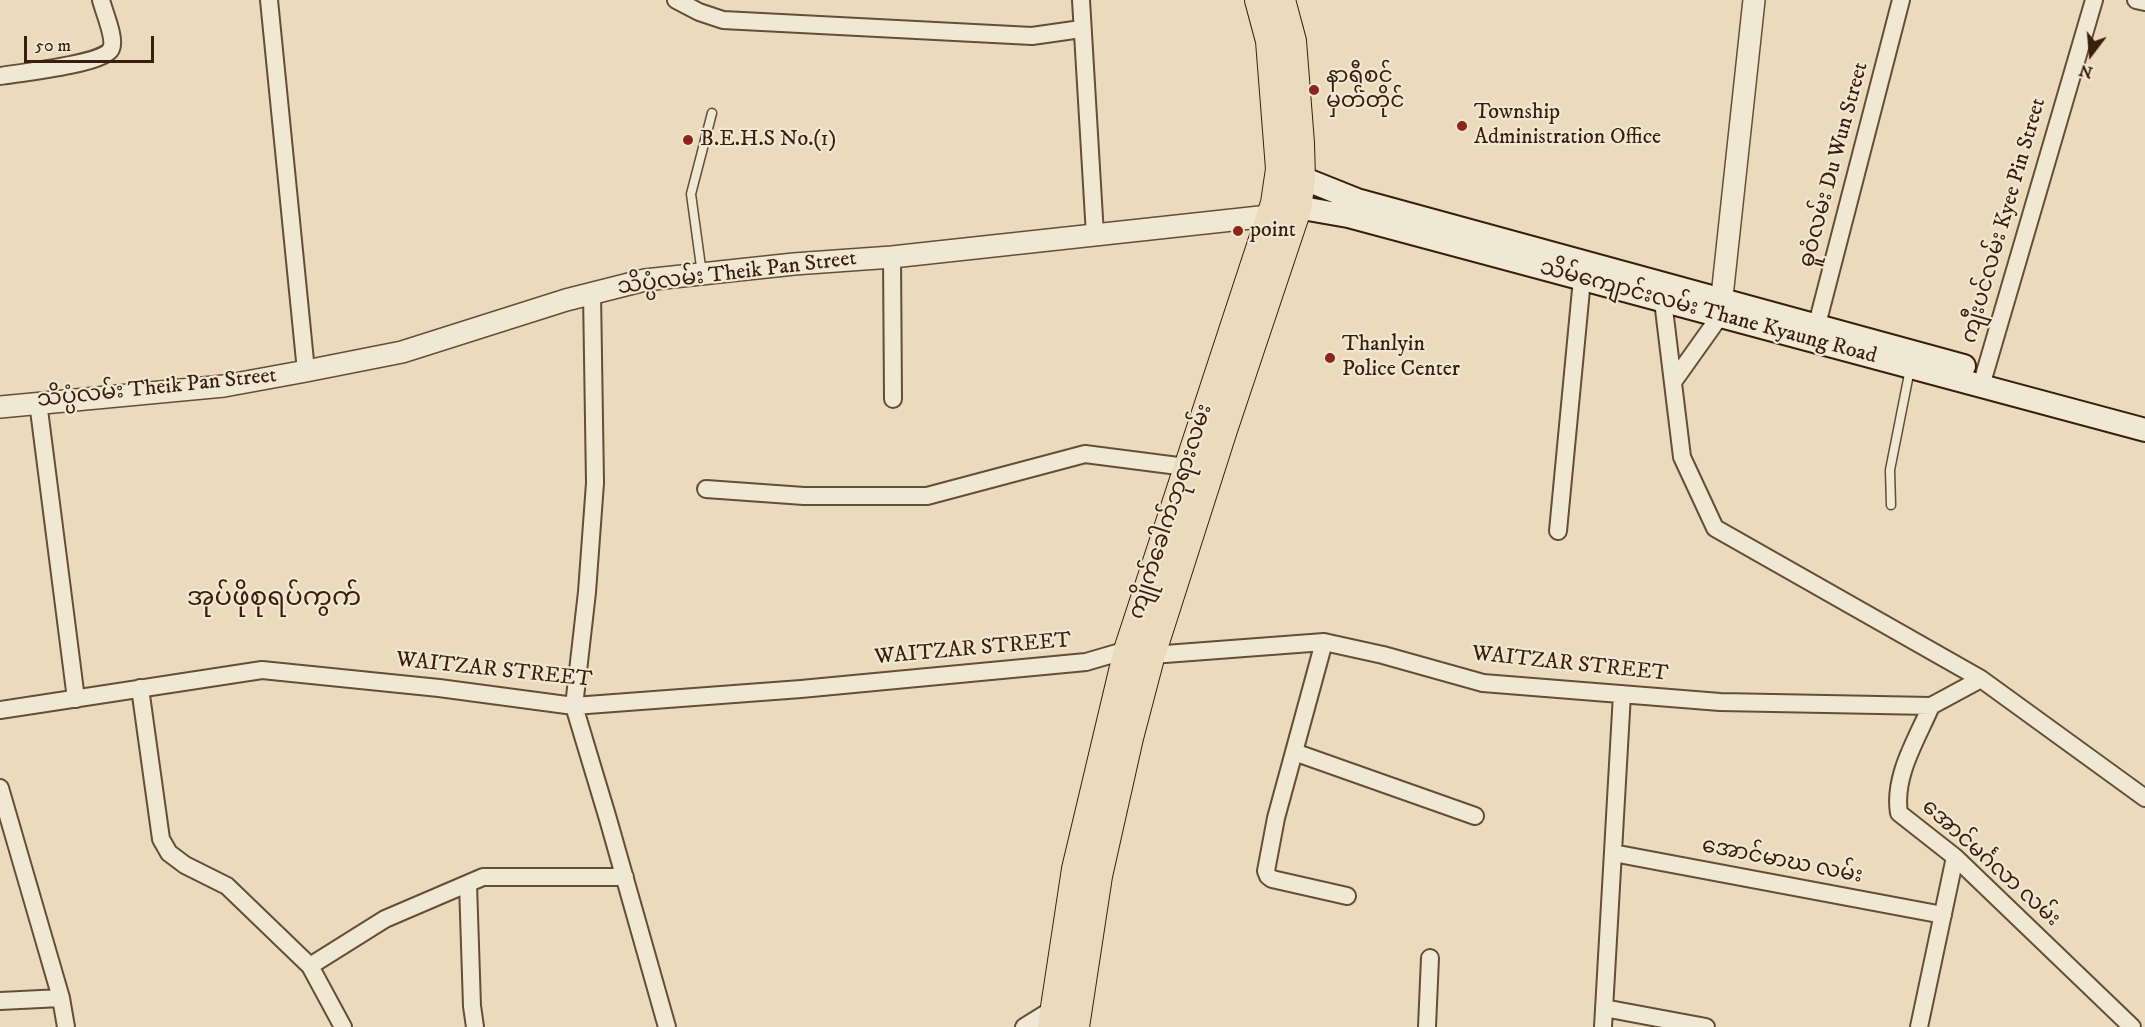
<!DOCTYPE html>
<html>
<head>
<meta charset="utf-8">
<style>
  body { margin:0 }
  #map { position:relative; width:2145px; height:1027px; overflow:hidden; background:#e9dbbb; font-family:"IM FELL DW Pica",serif }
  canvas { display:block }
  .north { position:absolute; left:2061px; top:24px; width:60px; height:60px; -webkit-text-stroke:4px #f1e8d3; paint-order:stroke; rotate:196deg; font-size:16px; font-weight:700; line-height:24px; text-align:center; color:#3a1e0b }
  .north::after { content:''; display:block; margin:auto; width:21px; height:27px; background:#3a1e0b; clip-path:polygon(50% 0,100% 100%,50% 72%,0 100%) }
  .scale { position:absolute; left:24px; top:36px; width:130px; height:27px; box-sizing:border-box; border:3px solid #3a1e0b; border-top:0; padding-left:8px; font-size:18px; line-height:21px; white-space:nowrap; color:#3a1e0b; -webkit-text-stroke:4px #f1e8d3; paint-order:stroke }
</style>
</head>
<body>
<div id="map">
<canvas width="2145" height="1027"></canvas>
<div class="north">N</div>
<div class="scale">50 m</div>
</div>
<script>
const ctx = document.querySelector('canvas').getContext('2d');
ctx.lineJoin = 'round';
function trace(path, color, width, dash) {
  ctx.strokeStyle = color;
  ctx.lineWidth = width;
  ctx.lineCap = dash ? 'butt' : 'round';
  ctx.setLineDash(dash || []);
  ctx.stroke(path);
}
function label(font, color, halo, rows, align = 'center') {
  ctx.font = font + ' "IM FELL DW Pica","Noto Sans Myanmar",serif';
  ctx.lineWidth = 4.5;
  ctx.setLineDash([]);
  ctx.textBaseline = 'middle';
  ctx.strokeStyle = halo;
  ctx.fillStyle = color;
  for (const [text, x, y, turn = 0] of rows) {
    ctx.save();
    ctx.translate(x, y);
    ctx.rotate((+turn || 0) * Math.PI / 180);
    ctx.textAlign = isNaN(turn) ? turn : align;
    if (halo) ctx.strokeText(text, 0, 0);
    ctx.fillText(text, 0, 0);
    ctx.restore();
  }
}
const service = new Path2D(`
  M702,274L691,194L712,113
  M1891,505L1890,470L1910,369`);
const minor = new Path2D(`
  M269,0L306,371
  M676,0L699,12L723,20L1032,36L1081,29
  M1081,0L1095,235
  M2136,0L2145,2
  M0,76C18,73 104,64 111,49C116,39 104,12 101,0
  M892,257L893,399
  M592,293L595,483L587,592L574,706L608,819L667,1027
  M1663,301L1682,457L1715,528L1981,679L2145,798
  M1814,336L1901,0
  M1673,382L1720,316
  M1981,386L2094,0
  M38,402L76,699
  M706,489L804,496H927L1085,454L1186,467
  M1558,531L1582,279
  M1324,642L1276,818L1266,871L1268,876L1272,879L1347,896
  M1152,655L1324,642L1383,655L1483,683L1720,702L1931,706L1981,679
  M140,688L161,839L169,853L185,865L227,886L310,966L343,1027
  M1931,706C1917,739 1893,776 1899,813L1955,857L2132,1027
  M0,710L262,670L439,688L574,706L801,689L1086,662L1127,650
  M1294,752L1475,816
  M0,788L61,998L66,1027
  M1613,853L1943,915
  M468,884L472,1006L475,1027
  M310,966L385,919L483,877H625
  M0,1001L61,998
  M1604,1008L1706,1027
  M1024,1027L1053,1009
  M1427,1027L1430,958
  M1603,1027L1622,694
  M1919,1027L1955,857`);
const tertiary = new Path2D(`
  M1720,315L1754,0
  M0,407L224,386L306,371L402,352L566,300L645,280L794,264L892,257L1269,216`);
const secondary = new Path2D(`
  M1287,172L1357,200L1964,366
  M1283,213L1308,209L1348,216L2145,430`);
const primary = new Path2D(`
  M1051,1027L1075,869L1127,650L1274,203L1279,169L1269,41L1258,0
  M1076,1027L1099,876L1130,738L1151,658L1224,430L1298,209L1302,179L1301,143L1293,41L1282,0`);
const markers = [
  [1314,90,6,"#8f2418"],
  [1462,126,6,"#8f2418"],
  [688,140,6,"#8f2418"],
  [1238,231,6,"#8f2418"],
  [1330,358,6,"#8f2418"]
];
const poiNames = [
  ["နာရီစင်",1326,77],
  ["မှတ်တိုင်",1326,102],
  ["Township",1474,113],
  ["Administration Office",1474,138],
  ["B.E.H.S No.(1)",700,140],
  ["point",1250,231],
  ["Thanlyin",1342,345],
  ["Police Center",1342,370]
];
const streetNames = [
  ["ဓူဝံလမ်း Du Wun Street",1835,165,-75],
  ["ကျီးပင်လမ်း Kyee Pin Street",2005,221,-74],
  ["သိပ္ပံလမ်း Theik Pan Street",737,274,-7],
  ["သိမ်ကျောင်းလမ်း Thane Kyaung Road",1708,313,15],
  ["သိပ္ပံလမ်း Theik Pan Street",157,389,-6],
  ["ကျိုက်ခေါက်ဘုရားလမ်း",1172,512,-72],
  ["WAITZAR STREET",973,650,-5],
  ["WAITZAR STREET",1570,665,6],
  ["WAITZAR STREET",494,671,6],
  ["အောင်မာဃ လမ်း",1782,862,11],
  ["အောင်မင်္ဂလာ လမ်း",1990,864,42]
];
const quarterNames = [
  ["အုပ်ဖိုစုရပ်ကွက်",274,600]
];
trace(service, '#664d37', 11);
trace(minor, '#664d37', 20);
trace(tertiary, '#664d37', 24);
trace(secondary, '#3a1e0b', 26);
trace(primary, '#3a1e0b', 28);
trace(service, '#f1e8d3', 8);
trace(minor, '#f1e8d3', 16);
trace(tertiary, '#f1e8d3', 21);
trace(secondary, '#f1e8d3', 22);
trace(primary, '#e9dbbb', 26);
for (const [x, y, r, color] of markers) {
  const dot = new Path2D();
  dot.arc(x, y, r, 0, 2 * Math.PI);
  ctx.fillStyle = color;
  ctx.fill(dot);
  trace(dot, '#f1e8d3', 2);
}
label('22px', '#3a1e0b', '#f1e8d3', poiNames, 'left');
label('22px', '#3a1e0b', '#f1e8d3', streetNames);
label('26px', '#3a1e0b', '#f1e8d3', quarterNames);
</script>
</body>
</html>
